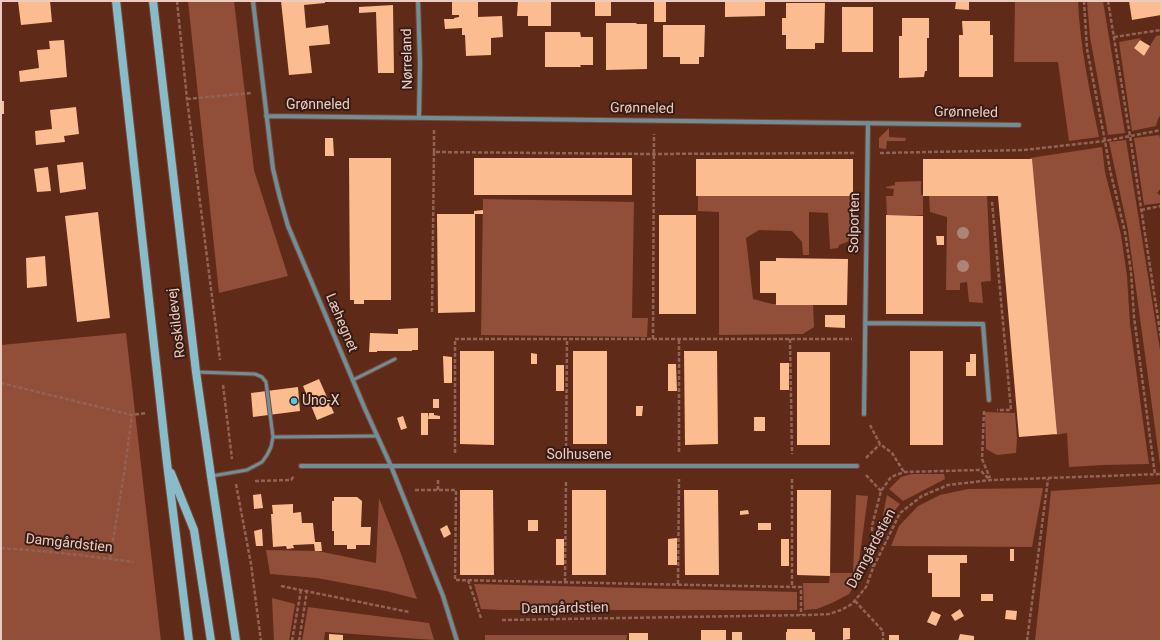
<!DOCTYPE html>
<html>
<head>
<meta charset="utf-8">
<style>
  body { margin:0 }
  #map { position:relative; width:1162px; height:642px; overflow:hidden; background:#602a19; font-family:Roboto,sans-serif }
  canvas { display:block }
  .frame { position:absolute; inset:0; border:2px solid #eecbc0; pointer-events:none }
</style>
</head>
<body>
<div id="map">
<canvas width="1162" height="642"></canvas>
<div class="frame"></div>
</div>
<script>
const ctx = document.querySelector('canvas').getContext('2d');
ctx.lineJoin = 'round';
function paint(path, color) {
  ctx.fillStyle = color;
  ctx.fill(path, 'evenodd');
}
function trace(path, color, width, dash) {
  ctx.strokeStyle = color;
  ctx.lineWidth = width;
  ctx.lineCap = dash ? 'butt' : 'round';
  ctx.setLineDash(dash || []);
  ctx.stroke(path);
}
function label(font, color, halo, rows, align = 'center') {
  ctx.font = font + ' Roboto,sans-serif';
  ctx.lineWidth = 4;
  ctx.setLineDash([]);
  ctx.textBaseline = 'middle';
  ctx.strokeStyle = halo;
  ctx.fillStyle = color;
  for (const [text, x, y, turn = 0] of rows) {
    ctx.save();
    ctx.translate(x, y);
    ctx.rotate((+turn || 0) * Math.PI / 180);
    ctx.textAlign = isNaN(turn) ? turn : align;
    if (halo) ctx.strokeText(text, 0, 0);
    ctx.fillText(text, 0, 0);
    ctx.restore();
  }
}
const green = new Path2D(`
  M188,1H234L254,170L288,276L219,293Z
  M1015,1H1078C1080,47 1090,92 1099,137L1069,141L1058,62H1014Z
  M1087,1H1103L1125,133L1108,135L1090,37Z
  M1161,35V114L1158,119L1156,126L1132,131L1119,42L1141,38L1134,48L1144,56L1156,36Z
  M889,128V137L906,138L905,141H887L886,149L879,148V138Z
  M1159,135L1161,141V188L1157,193L1161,196V203L1144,205L1134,138Z
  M1126,140L1161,356V465H1160L1128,230L1109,142Z
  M1102,147L1105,172L1121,235L1127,276L1130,324L1141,407L1149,464L1104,465L1069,467L1067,433L1055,435L1030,158Z
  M921,181V195H923V215H887L886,196H893L894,189L886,188V187L895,185V182Z
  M698,194L851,195L852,240L839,245L838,248L830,249L828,213L809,212V255H803L802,242L792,231L759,230L746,238L753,299L772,304H813L814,327L803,334L719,335V212L698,211Z
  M929,195H987L991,281L981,282L983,303L969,302L967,282L960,283V290H946L947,217L930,212Z
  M483,199L634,202L632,318H648L647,337L481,335Z
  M126,333L161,641H1V345Z
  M985,412L1015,413L1017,438L1016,453L997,455L986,449Z
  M912,474H944L945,479L903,501L889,489L901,477Z
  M1161,484L1160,641H1035L1051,491Z
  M1043,488L1032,547L891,546L899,526L918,506L940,495L968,489Z
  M856,495L868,496L856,583L849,594L834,602L817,609L804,610L803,583H829L830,573H853Z
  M887,495L900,504L880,529Z
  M379,498L400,551L417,599L386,591L317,578L270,574L266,550L318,551L376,563Z
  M474,584L797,592V610H501L481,609Z
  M272,598L295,604L289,641H274Z
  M308,607L429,623L434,640L325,632L324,641H302Z
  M485,635H627L626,641H485Z`);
const building = new Path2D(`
  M18,1H50L52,22L21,25Z
  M281,1H325V3L304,5L306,28L328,25L330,44L309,46L312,73L289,75Z
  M452,1H478V17L502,16L503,37L491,38V55L466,56L465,35H462V28L445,29L444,19H454V18L459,17V15H452Z
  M518,1H551V26H528V16H517Z
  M595,1H611V16H595Z
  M654,1H666V22H654Z
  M725,1H765V16L725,17Z
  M956,1H969V10L955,9Z
  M1129,1H1161V15L1132,20Z
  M786,3H825L824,43H815V49H786V35H782V18H786Z
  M393,5L394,73H378L376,12L359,13V7Z
  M842,7H873V52H842Z
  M902,18H929V38H927V71H925L924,77L899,78V36H902Z
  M962,21H990V35H993V77H959V35H963Z
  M606,23H636L637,24H647V69L606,70Z
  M663,25H705L704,57H699V64H680V57H663Z
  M545,32H580L581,37H593V65H580L581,67H545Z
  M64,40L67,77L20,82L19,71L39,68L37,50L50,49L49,41Z
  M1140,40L1150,46L1144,56L1134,48Z
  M1,101H4V114H1Z
  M76,107L79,134L64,136L65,142L36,145L35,131L52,129L50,110Z
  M325,138H333L334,156H325Z
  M349,158H391V300H364V304H354V300H350Z
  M474,158H632V195H474Z
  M696,159H853V196H696Z
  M923,159H1032L1057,434L1019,437L998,196H923Z
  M83,162L86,189L60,193L57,165Z
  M48,167L51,191L37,192L34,169Z
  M483,210V214H475V312L438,313L437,214H474V211Z
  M98,212L110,318L77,322L65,216Z
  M659,215H696V314H659Z
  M886,215L923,216V314H886Z
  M936,236H944V245H937Z
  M45,256L47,286L27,288L26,258Z
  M776,258L848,259L847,305H776V293H760V261H776Z
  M825,315H845V328L825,327Z
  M418,328V350H412V351H377V340V352H369L370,333L398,334V329Z
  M460,351H494V445L460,444Z
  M573,351H607V444H573Z
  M684,351H717L718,444L685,445Z
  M910,351H943V445H910Z
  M797,352H830V445H797Z
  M531,353L537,354V364H531Z
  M970,354H976V376H966V362H970Z
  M443,356L452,357V383H444Z
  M780,363H789V390H780Z
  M668,364H676L677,391H668Z
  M556,365H564V391H556Z
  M319,379L334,413L317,420L303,386Z
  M298,387L300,411L253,417L251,393Z
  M433,399H439V408H433Z
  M636,406H643L642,416H636Z
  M421,413H428V435H421Z
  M429,413H434V415L440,416V419H428Z
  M403,416L407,428L401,430L397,418Z
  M754,417H765V431H754Z
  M460,490H493L494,575H460Z
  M572,490H606V575H572Z
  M684,490H718L719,575H685Z
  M797,490H831L830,576L797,575Z
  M261,494L263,508L254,509L253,495Z
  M334,497H357L362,501L361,527H371L370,545H356V549H347V545H334V531H332V501H334Z
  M293,504V513L301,512L302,523H313L315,542H321L322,551H315L314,544L293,545L294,548L287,549L286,546L273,547L271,514H273L272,505Z
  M748,510L749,514L740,515V511Z
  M528,520H538V531H528Z
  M758,523H771V530H758Z
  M447,525L451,534L444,538L440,529Z
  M262,529L263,546H256L254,531Z
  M677,538V565H668V539Z
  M556,539H564V565H556Z
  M781,539H789V566H781Z
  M1010,549H1014V561H1010Z
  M928,555H967V563H960V597H932V573H928Z
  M981,594H993V601H981Z
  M960,609L964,616L955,621L951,615Z
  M1006,610L1017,611L1016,620L1005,619Z
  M932,611L941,615L936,626L927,622Z
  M843,628H850V639L843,640Z
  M787,629H812V632H815V641H786V632H787Z
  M701,630H726V641H701Z
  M732,632H742V641H732Z
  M629,633H648V641H629Z
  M329,634L343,635V641H329Z
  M960,634L974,636V641H958Z
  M889,635H899V641H889Z`);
const path = new Path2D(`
  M177,1L187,99L220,360
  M1084,1L1087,49L1105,141L1110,170L1125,232L1131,272L1134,317L1155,475
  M1108,1L1130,136L1161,338
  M1114,37L1161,30
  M187,99L251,93
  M434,130V152L650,154L855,153
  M880,153L1024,150L1105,141L1161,130
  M992,202L1011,410H997
  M1141,210L1161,206
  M432,312L434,152
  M653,339L654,134
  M790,339L792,454
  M1,383L132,415L147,413
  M223,385L232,459
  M984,411L982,459L990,478
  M870,425L880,444L892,453L904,472
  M679,452V339
  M455,453V339H852
  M566,453L567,339
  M866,458L880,444
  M866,475L881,491
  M792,479V587H801V615
  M255,481L291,480L294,476
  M236,484L251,564L261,641
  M415,490H456L455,580L792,587
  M438,490V479
  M1,548C46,551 90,556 134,562
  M110,559L125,467L132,415
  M873,567L872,526L881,491L891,477L904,472L980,470L990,480
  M468,580L481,618
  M565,582L566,480
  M678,584L679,479
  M281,586L409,612
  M855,601L883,631V641
  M502,620L805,615L829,614L841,610L852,604L866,587L873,568L900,513L922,496L948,485L991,480L1161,474
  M292,641L301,590
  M299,641L307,591
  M1027,641L1048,479`);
const service = new Path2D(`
  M196,372L255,374L262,377L266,382L273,437L271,447L267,455L262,462L247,470L212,476
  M353,380L395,359
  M273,437L377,436`);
const minor = new Path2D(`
  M253,1L273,169L280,198L288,226L365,409L391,466L443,596L457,641
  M418,1L420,63L419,117
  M266,116L1019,125
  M865,323L983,324L989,400
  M864,414L868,123
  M301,466H857`);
const secondary = new Path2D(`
  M116,1L167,463L189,641
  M153,1L196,372L211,476L236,641
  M171,473L194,530L211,641`);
const trees = [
  [963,233],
  [963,266]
];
const markers = [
  [294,401,4,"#5ac8e5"]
];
const streetNames = [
  ["Nørreland",408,59,-91],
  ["Grønneled",318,105],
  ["Grønneled",642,109,1],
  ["Grønneled",966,113,1],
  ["Solporten",855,223,-89],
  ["Roskildevej",177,323,-97],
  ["Læhegnet",341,323,67],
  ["Solhusene",579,455],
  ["Damgårdstien",69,544,6],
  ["Damgårdstien",872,549,-62],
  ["Damgårdstien",565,609,-1]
];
const poiNames = [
  ["Uno-X",302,401]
];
paint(green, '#914e39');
paint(building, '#fbbd90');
trace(service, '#7a4737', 5);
trace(minor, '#7a4737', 6);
trace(secondary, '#7a4737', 10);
trace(path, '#926354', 2.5, [4, 2]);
trace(service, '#6f8e98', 3);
trace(minor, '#6f8e98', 4);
trace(secondary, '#89bccb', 8);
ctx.fillStyle = '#ad8477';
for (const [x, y] of trees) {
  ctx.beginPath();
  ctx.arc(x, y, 6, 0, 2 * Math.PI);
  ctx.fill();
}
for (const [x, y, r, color] of markers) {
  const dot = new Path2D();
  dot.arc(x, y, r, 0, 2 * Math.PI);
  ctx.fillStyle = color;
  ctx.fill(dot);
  trace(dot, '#351c14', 1.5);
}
label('14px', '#eecbc0', '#351c14', streetNames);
label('14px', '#eecbc0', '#351c14', poiNames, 'left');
</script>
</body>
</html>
